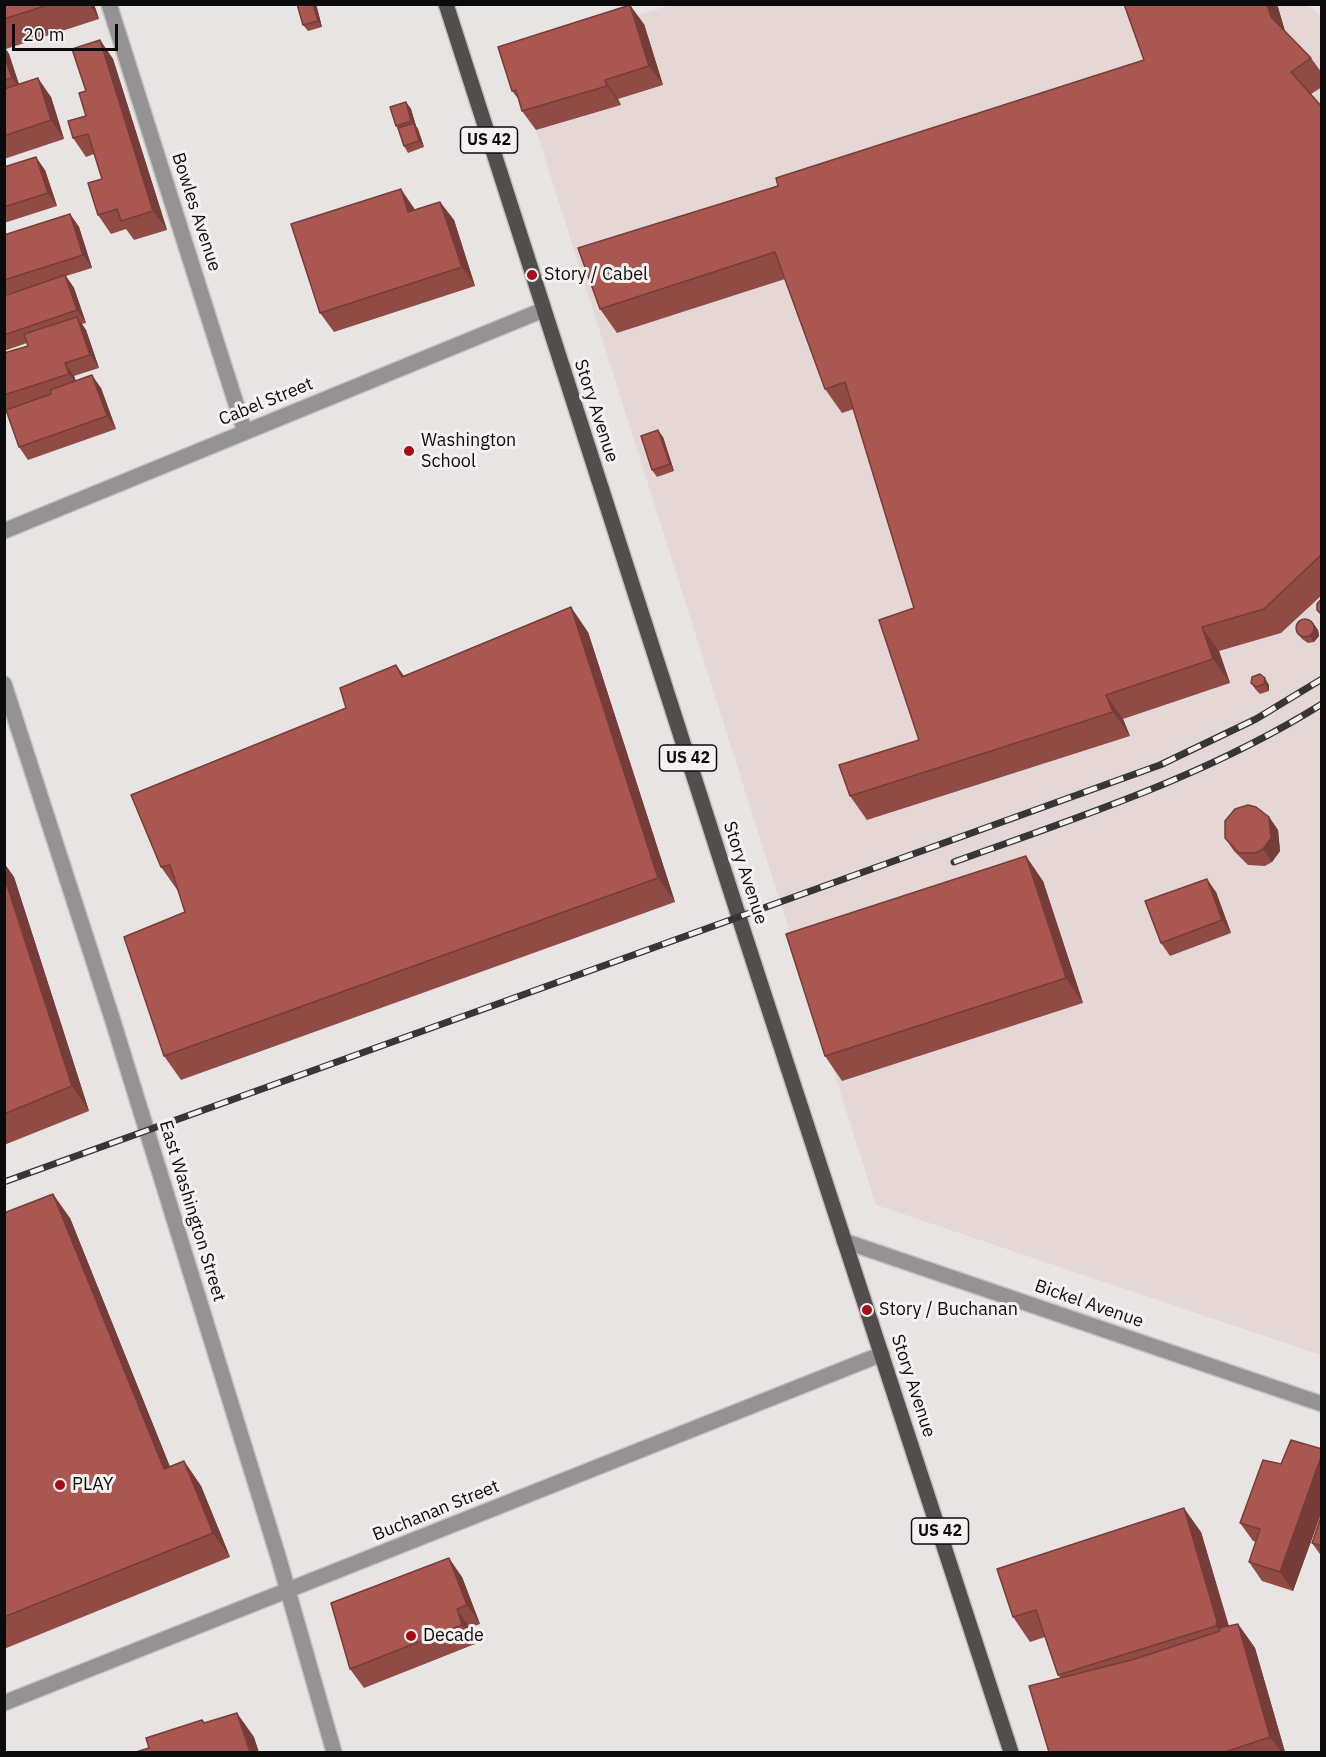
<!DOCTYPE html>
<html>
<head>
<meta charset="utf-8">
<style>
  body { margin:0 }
  #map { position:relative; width:1326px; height:1757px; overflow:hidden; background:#e9e4e4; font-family:"IBM Plex Sans",sans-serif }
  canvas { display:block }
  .frame { position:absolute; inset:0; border:6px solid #0c0b0b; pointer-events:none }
  .scale { position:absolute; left:12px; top:24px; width:106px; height:27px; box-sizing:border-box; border:3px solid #0c0b0b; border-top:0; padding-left:8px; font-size:18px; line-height:21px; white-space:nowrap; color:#0c0b0b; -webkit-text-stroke:4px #f6f2f1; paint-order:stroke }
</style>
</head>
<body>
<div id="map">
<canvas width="1326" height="1757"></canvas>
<div class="frame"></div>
<div class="scale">20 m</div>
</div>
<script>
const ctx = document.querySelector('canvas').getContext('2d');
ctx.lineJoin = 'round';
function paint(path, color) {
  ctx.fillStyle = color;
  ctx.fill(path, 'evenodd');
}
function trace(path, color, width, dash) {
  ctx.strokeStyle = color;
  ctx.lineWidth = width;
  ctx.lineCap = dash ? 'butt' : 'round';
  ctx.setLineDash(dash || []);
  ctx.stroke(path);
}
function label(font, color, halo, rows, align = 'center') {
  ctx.font = font + ' "IBM Plex Sans",sans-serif';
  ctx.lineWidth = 6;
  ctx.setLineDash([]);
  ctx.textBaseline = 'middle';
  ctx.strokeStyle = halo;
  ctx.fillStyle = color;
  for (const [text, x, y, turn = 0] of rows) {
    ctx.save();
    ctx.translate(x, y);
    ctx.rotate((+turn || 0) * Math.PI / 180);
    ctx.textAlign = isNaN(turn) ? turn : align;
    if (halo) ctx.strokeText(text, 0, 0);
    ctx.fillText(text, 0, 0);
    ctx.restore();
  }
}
const built = new Path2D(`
  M674,4H1307L1321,17V1355L876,1205L512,54Z`);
const street = new Path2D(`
  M109,4L245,432
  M4,531L543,310
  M4,684L112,1018L278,1556L334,1752
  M844,1241L1322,1404
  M4,1703L882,1354`);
const primary = new Path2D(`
  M446,4L746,939L1011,1752`);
const rail = new Path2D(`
  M954,862C1081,816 1207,776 1322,704
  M4,1182L1160,765L1256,719L1322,679`);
const wall = new Path2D(`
  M4,4H94L99,19L6,49L9,54L19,84L51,97L64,139L4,159Z
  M297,4H316L322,27L308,31L303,25Z
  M1124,4H1277L1285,32L1311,58L1322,73V87L1311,94L1322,107V595L1281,633L1219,651L1230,683L1123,719L1130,736L867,820L850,796L919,740L914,608L854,409L842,413L825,389L785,279L617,333L600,309L778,186L1144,60Z
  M644,24L663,85L618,99L621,105L536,130L522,111L520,101L512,91Z
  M100,40L113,59L167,230L134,240L126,229L111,234L98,215L102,179L94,154L86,157L73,138L86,116V91Z
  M406,102L411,109L416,126L418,129L424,147L408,153L404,146L398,129L396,126Z
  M4,167L45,170L57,206L4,223Z
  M440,202L454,220L475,286L334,332L320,313L414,208V210Z
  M70,214L79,227L92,268L66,276L74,288L86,323L82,324L86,330L99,368L74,376L76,381L101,388L116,429L28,460L19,447L6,410L4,411V353L28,346L27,343L4,351V296L29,288L4,295V235Z
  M663,437L674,471L657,477L652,470Z
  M1313,623L1318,630L1319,636L1314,642L1308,643L1302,639L1297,632Z
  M588,632L675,902L181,1080L164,1056L185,912L178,891L161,867L396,665L404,676Z
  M1251,683L1269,685V691L1260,694L1256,690Z
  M1269,817L1278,830L1280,851L1272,862L1265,866L1248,865L1234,851L1225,838Z
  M4,863L14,877L89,1111L4,1145Z
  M1043,881L1083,1003L842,1081L825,1056Z
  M1216,892L1231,933L1170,956L1161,943Z
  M4,1213L70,1218L170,1467L184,1461L201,1486L230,1557L4,1649Z
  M1322,1449V1511L1293,1591L1262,1581L1249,1562L1256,1542L1253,1541L1240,1523L1281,1464Z
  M1322,1514V1557L1312,1543Z
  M1201,1532L1229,1626L1238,1624L1255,1648L1285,1752H1049L1061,1678L1058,1675L1045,1637L1030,1642L1013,1617Z
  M462,1577L480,1624L470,1628L475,1644L364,1688L350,1669Z`);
const shadedWall = new Path2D(`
  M89,4H94L99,19Z
  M313,4H316L322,27L318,21Z
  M1267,4H1277L1288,41L1271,17Z
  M630,5L644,24L663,85L649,66Z
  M100,40L113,59L167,230L153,211Z
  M4,47L9,54L21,91L12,78L4,55Z
  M38,78L51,97L64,139L51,120Z
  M605,80L618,99L621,105L607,86Z
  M406,102L411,109L416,126L418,129L424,147L419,141L414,125L411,121Z
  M36,157L45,170L57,206L48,193Z
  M401,189L414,208L421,231L408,212Z
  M440,202L454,220L475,286L462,267Z
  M70,214L79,227L92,268L83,255Z
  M65,275L74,288L86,323L77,310Z
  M77,317L86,330L99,368L90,355Z
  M65,363L74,376L78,387L69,374Z
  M92,375L101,388L116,429L107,416Z
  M658,430L663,437L674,471L670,464Z
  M571,607L588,632L675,902L658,878Z
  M1313,623L1318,630L1319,636L1314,642L1310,636Z
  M1202,627L1219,651L1230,683L1213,659Z
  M396,665L413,689L402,677Z
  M1265,678L1269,685V691L1264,684Z
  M1106,695L1123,719L1130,736L1113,712Z
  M1269,817L1278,830L1280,851L1272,862L1263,849Z
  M1026,856L1043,881L1083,1003L1066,978Z
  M4,863L14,877L89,1111L72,1086L4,876Z
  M1207,879L1216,892L1231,933L1222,920Z
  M53,1194L70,1218L181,1494L164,1469Z
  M1322,1454V1511L1293,1591L1280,1572Z
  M184,1461L201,1486L230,1557L213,1533Z
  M1184,1508L1201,1532L1234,1645L1233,1650L1216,1626Z
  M449,1558L462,1577L480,1624L467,1605Z
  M457,1609L470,1628L475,1644L462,1625Z
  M1238,1624L1255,1648L1285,1752H1281L1270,1737Z
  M237,1713L254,1737L259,1752H250Z`);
const building = new Path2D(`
  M4,4H51L4,19Z
  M297,4H313L318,21L303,25Z
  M1124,4H1267L1271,17L1311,58L1291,72L1322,107V554L1264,609L1202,627L1213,659L1106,695L1113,712L850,796L839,765L919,740L879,620L914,608L845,382L825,389L775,252L600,309L578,248L778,186L776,178L1144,60Z
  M630,5L649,66L605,80L607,86L522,111L516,90L512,91L498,47Z
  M100,40L153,211L121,221L117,209L98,215L88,183L102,179L88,134L73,138L68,121L86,116L79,93L86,91L72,49Z
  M4,55L12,78L4,80Z
  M38,78L51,120L4,136V89Z
  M406,102L411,121L396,126L390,107Z
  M414,123L419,141L404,146L398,128Z
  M36,157L48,193L4,207V167Z
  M401,189L408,212L440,202L462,267L320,313L291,224Z
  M70,214L83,255L4,280V235Z
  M65,275L77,310L4,335V296Z
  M77,317L90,355L65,363L69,374L4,395V353L28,346L24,334Z
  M92,375L107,416L19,447L6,410L51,394L50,390Z
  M658,430L670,464L652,470L641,436Z
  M1322,598V615L1317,610V604Z
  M571,607L658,878L164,1056L124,937L185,912L170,865L161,867L131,795L346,708L340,688L396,665L402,677Z
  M1296 628a9 9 0 1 1 18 0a9 9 0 1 1-18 0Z
  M1260,674L1265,678L1264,684L1256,687L1251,683L1252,677Z
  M1248,805L1256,807L1269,817L1271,838L1263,849L1256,853H1239L1225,838V821L1235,809Z
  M1026,856L1066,978L825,1056L786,934Z
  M4,876L72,1086L4,1114Z
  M1207,879L1222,920L1161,943L1145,901Z
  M53,1194L164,1469L184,1461L213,1533L4,1617V1213Z
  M1291,1440L1322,1449V1454L1280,1572L1249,1562L1260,1529L1240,1523L1263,1460L1281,1464Z
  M1184,1508L1217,1621L1216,1626L1058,1675L1036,1610L1013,1617L997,1569Z
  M1322,1514V1546L1312,1543Z
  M449,1558L467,1605L457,1609L462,1625L350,1669L331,1603Z
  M1238,1624L1270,1737L1225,1752H1049L1029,1686L1135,1659L1220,1631L1219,1628Z
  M237,1713L250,1752H136L149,1748L146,1738L202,1720L204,1723Z`);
const markers = [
  [532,275,6,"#a40b16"],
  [409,451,6,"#a40b16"],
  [867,1310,6,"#a40b16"],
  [60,1485,6,"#a40b16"],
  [411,1636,6,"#a40b16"]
];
const shields = [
  [489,140,57],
  [688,758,57],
  [940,1531,57]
];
const shieldNames = [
  ["US 42",489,140],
  ["US 42",688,758],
  ["US 42",940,1531]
];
const streetNames = [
  ["Bowles Avenue",196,212,72],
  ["Cabel Street",266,402,-22],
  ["Story Avenue",596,411,72],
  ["Story Avenue",745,873,72],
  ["East Washington Street",192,1211,73],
  ["Bickel Avenue",1089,1304,19],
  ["Story Avenue",913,1386,72],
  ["Buchanan Street",436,1511,-22]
];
const poiNames = [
  ["Story / Cabel",544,275],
  ["Washington",421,441],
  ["School",421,462],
  ["Story / Buchanan",879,1310],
  ["PLAY",72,1485],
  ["Decade",423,1636]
];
paint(built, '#e4d7d5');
trace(street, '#c6c1c1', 18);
trace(primary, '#c6c1c1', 18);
trace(street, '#949292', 15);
trace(primary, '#514e4e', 15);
trace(rail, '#373535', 7);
trace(rail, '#f6f2f1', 4.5, [14]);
paint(wall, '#914b45');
paint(shadedWall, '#763d38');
paint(building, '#a95750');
trace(building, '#763d38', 1.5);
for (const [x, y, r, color] of markers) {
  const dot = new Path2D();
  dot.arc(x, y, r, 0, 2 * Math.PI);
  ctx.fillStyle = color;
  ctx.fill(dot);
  trace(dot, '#f6f2f1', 2);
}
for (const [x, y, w] of shields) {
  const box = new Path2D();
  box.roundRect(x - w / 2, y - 13, w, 26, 4.5);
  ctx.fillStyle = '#f6f2f1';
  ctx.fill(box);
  trace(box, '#0c0b0b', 1.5);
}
label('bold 16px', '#0c0b0b', null, shieldNames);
label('18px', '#0c0b0b', '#f6f2f1', streetNames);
label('18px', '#0c0b0b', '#f6f2f1', poiNames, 'left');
</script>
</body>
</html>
